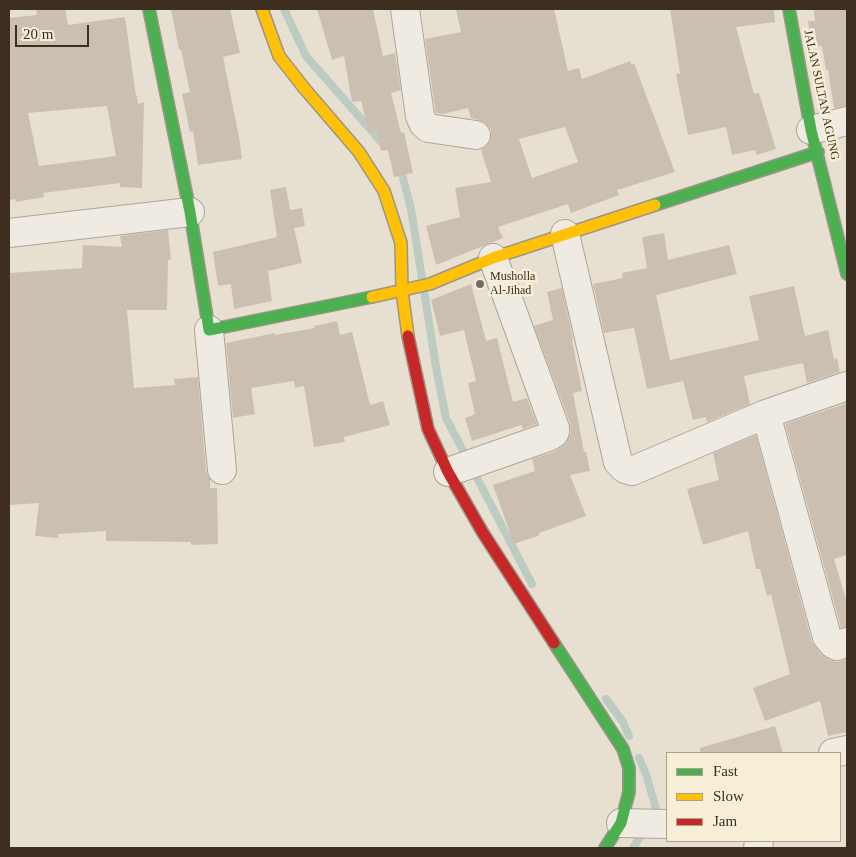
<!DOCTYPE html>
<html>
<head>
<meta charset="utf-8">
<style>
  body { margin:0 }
  #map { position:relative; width:856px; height:857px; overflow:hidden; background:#e7e0d1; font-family:Georgia,serif }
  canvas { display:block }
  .frame { position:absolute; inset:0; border:10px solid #3d2e20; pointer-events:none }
  .legend { position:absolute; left:666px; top:752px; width:175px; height:90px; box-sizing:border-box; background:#f7eed8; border:1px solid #ada18e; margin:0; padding:6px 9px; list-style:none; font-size:15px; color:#3d2e20 }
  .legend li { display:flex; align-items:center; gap:10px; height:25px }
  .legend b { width:25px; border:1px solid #ada18e }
  .scale { position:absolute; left:15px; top:25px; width:74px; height:22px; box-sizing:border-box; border:2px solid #3d2e20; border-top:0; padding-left:6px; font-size:15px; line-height:18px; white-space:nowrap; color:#3d2e20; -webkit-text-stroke:4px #f7eed8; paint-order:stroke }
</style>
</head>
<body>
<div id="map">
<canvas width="856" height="857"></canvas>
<div class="frame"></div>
<ul class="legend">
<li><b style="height:6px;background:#4caf50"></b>Fast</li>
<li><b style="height:6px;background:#ffc107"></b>Slow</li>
<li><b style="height:6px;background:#c62828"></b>Jam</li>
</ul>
<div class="scale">20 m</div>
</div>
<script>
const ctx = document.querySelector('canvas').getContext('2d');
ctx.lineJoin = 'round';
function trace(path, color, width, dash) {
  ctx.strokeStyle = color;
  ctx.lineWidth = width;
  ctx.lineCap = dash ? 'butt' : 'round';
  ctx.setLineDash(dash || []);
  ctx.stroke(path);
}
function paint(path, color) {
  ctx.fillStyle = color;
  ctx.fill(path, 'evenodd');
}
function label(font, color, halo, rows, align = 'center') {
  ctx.font = font + ' Georgia,serif';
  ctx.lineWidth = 5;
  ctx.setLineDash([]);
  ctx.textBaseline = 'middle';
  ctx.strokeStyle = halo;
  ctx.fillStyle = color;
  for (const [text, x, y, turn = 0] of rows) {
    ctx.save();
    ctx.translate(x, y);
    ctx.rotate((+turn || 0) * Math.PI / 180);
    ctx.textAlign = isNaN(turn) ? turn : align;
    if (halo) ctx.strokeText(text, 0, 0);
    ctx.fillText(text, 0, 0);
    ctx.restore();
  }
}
const stream = new Path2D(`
  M284,9L306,56L384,145
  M400,166L411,209L437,373L446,418L532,584
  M606,699L623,722L629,736
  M639,758L646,774L656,809L650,819
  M633,848L645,829`);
const building = new Path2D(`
  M36,9H65L68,25L125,17L136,96H137L138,104L144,102L142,188L120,187V183L43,193L44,197L16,202L15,199L9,200V18L37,15ZM107,106L116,156L39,166L28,113Z
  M171,9H230L240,53L223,57L239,137L242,159L198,165L193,131L190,132L182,94L190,92L181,50H179Z
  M317,9H373L383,56L395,53L401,90L391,93L401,133L404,132L413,173L394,177L388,150L381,151L377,131L369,133L361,101L352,102L344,56L332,60Z
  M456,9H554L568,71L579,68L582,79L630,61L632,65L634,63L675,172L617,190L619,195L571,213L568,204L498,227L503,238L436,265L426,226L460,217L455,188L491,182L481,150L488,145L491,138V130L486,123L479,120L471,118L468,108L443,114L436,113L435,108L425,39L461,32ZM565,127L578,162L532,178L519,139Z
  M670,9H774L775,22L736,27L754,94L759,93L776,149L757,155L755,150L732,155L726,127L688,135L676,74L680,73Z
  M814,9H847V106L834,108L828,70H826L822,46L812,47L808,21H815Z
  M286,187L290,210L302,208L305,226L294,228L302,263L268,271L272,301L234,309L231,284L218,286L213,252L277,237L270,190Z
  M168,230L171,259L168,260L167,310H127L134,388L175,385L174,379L198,377L206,471L210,479V488H217L218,544L191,545V542L106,541V531L58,534V538L35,536L39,503L9,505V273L82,268L83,245L122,247L120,236Z
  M664,233L668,260L729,245L737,274L656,295L670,360L759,340L749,296L794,286L805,336L828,330L834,359L837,358L840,372L807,383L803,363L744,376L750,404L707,422L706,417L693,420L683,381L647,389L634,328L604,333L593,284L623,278L622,273L647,268L642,237Z
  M471,284L486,341L497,338L513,402L527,398L537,424L523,429L521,425L472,441L465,418L475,414L468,383L476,381L464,330L440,336L431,300Z
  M562,288L573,339L572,340L582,391L573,393L584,452H586L590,471L570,475L586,516L539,533L540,535L514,544L493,485L535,471L532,459L554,452L562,447L567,442L571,433L570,423L534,326L553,320L547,292Z
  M337,321L340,335L352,332L370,405L383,401L390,425L344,437L345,442L314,447L304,386L295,388L294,381L251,388L255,414L233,418L226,343L275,333V335L314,328V326Z
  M847,403V555L834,559L847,603V627L841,628L785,424Z
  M756,435L812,642L821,654L830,660L837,662L847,659V732L828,736L820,701L765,721L753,688L790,674L771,594L767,596L760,569H756L748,531L703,545L687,489L719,480L713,453Z
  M775,726L783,753H700V748Z`);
const street = new Path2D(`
  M405,9L420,116L423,123L428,128L476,135
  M811,130L847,121
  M9,233L190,212
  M565,234L618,462L625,469L632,471L766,414L847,386
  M209,330L222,470
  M766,414L827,637L833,644L837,646L847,642
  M448,472L548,437C553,435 556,434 555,428L493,258
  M833,753L847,750
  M621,823L667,824
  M758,848L759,841`);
const fast = new Path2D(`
  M149,9L190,212L209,330L372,297
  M789,9L811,130L847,274
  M655,205L818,152
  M554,643L623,749L629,768V792L621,823L605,848`);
const slow = new Path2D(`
  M262,9L279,56L304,88L359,152L384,191L401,243L402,291L408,336
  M372,297L430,284L493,258L655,205`);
const jam = new Path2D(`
  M408,336L428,429L448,472L483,533L554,643`);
const markers = [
  [480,284,5,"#786c5e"]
];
const streetNames = [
  ["JALAN SULTAN AGUNG",821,95,78]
];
const poiNames = [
  ["Musholla",490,277],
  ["Al-Jihad",490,291]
];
trace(stream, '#bcccc2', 8);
paint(building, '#cbbfb2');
trace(street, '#ada599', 30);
trace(fast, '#9c958a', 14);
trace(slow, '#9c958a', 14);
trace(jam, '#9c958a', 14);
trace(street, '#efebe3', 28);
trace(fast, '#4caf50', 11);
trace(slow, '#ffc107', 11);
trace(jam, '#c62828', 11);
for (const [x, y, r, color] of markers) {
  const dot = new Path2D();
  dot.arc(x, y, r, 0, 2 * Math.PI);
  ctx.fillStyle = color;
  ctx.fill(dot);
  trace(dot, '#f7eed8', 2);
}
label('12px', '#3d2e20', '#f7eed8', streetNames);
label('12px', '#3d2e20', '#f7eed8', poiNames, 'left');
</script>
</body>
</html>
